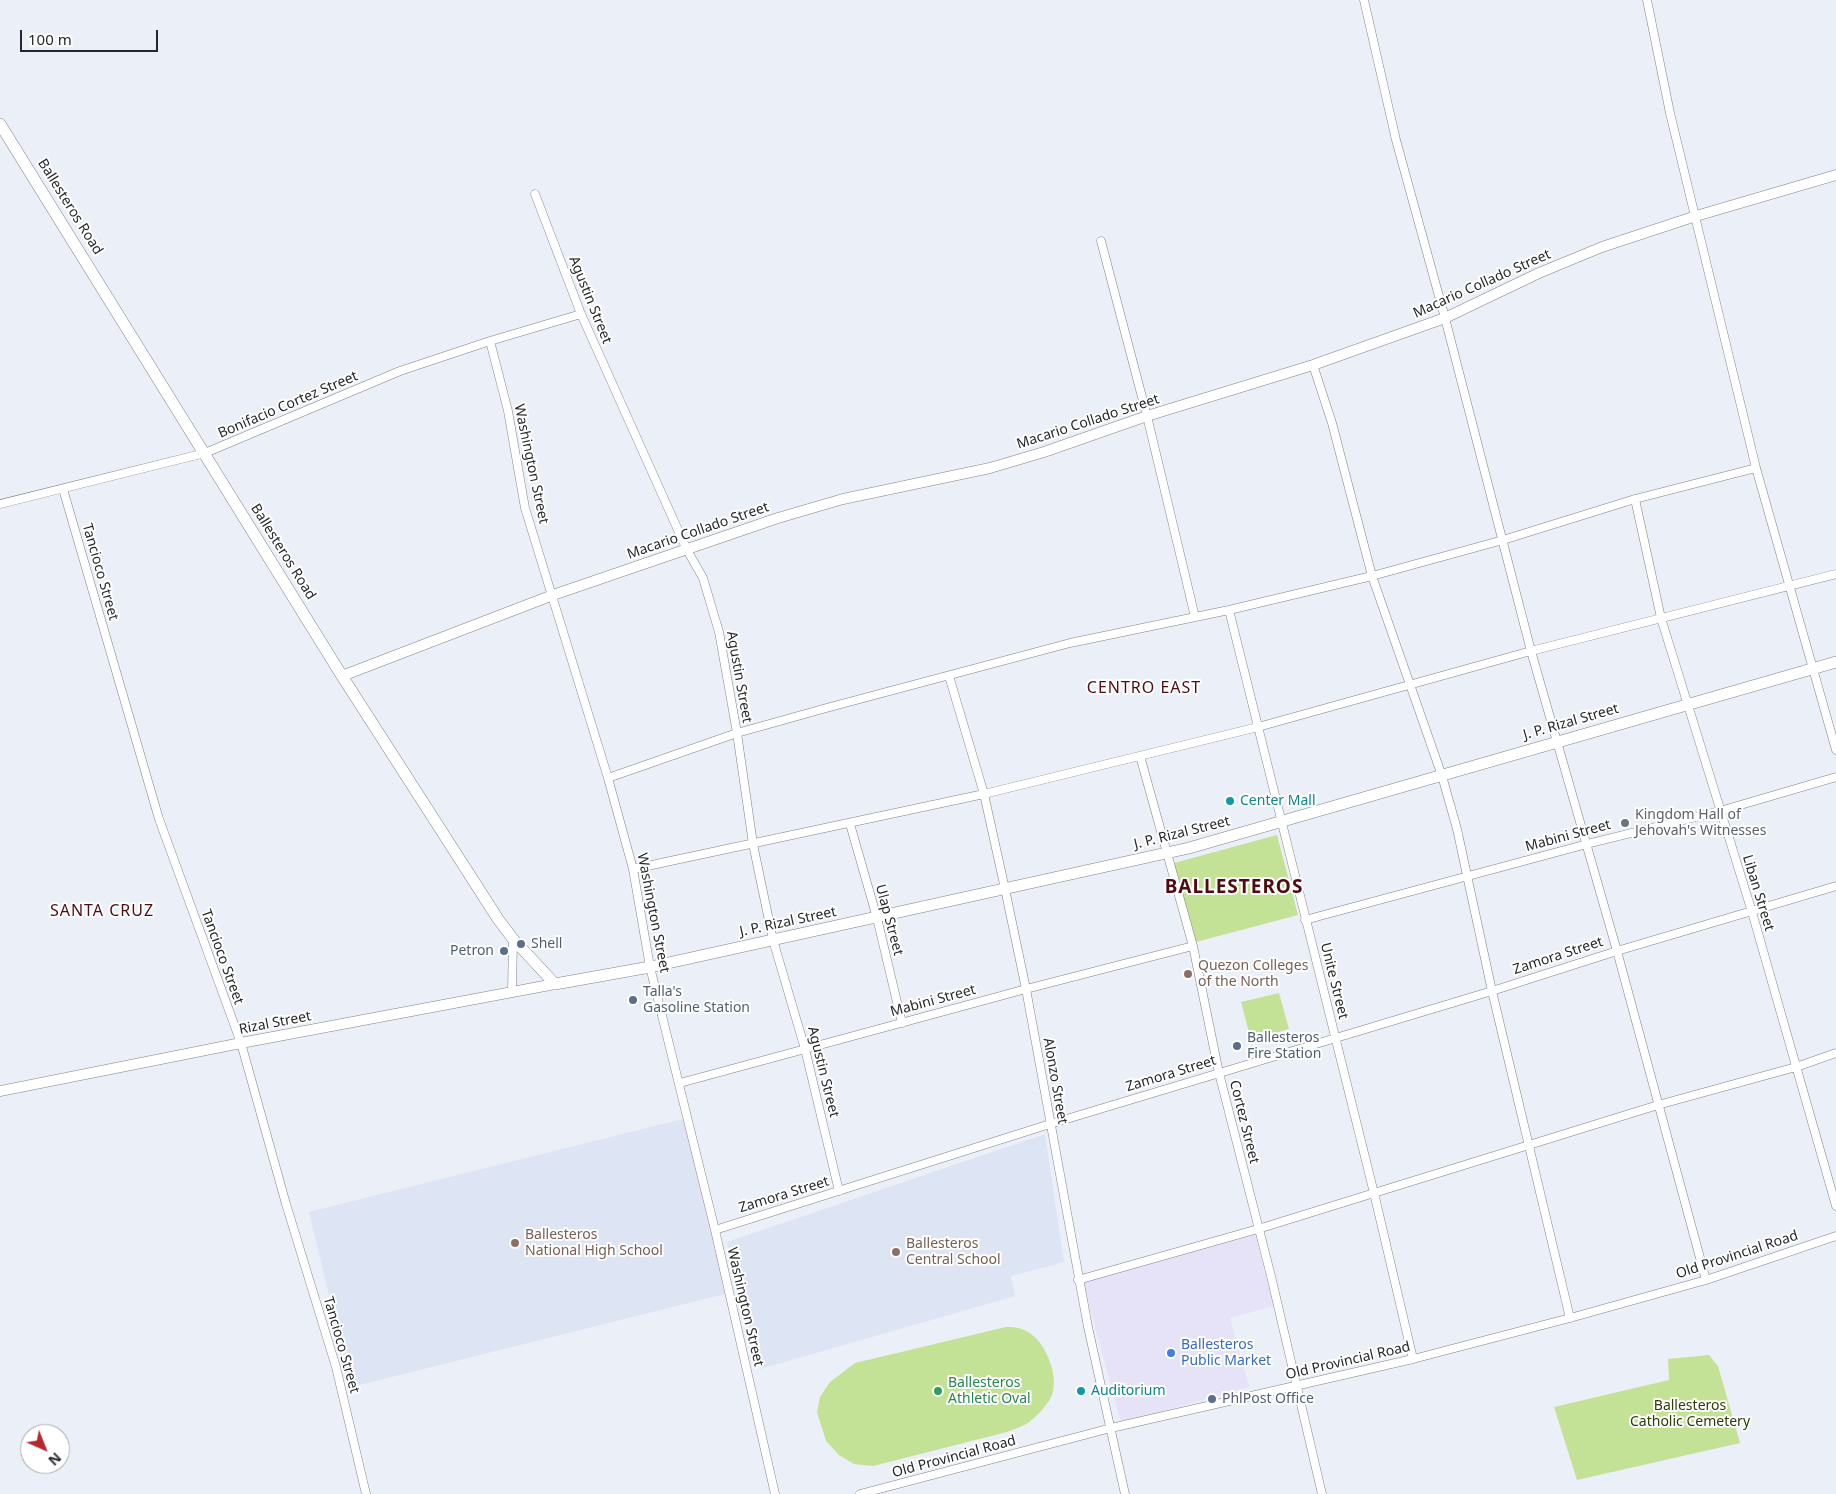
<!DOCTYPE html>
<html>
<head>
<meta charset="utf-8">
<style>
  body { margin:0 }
  #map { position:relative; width:1836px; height:1494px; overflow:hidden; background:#ebeff7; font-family:"Noto Sans",sans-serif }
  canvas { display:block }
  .north { position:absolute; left:20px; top:1424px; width:50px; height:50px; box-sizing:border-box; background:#fff; border:1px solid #a8a9aa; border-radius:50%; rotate:136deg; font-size:14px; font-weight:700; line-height:20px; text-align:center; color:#26272a }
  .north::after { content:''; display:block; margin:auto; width:18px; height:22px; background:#b72631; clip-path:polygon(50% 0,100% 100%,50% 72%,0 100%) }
  .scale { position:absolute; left:20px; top:30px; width:138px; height:22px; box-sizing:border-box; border:2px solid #26272a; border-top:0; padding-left:6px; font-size:15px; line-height:18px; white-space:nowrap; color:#26272a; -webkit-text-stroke:4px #fff; paint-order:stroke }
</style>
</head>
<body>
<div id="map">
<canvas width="1836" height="1494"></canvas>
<div class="north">N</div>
<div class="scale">100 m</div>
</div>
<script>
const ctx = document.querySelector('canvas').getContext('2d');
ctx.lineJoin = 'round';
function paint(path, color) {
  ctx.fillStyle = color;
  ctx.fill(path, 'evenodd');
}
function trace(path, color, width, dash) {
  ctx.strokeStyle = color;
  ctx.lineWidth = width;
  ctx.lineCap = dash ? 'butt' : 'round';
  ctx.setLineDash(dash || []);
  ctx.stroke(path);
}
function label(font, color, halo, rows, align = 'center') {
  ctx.font = font + ' "Noto Sans",sans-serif';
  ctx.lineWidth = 4;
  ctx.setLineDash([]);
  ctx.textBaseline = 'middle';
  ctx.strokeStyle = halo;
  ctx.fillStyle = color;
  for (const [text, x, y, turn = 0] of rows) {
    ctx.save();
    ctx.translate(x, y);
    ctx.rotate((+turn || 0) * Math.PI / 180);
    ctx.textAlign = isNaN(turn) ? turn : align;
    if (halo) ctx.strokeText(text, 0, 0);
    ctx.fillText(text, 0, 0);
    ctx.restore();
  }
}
const commercial = new Path2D(`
  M1255,1235L1274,1306L1230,1318L1249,1387L1121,1423L1083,1282Z`);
const built = new Path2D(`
  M687,1118L725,1294L351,1387L309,1212Z
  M1045,1134L1064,1262L1011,1276L1015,1296L760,1369L727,1242Z`);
const green = new Path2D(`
  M1277,835L1298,915L1196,942L1174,863Z
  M1279,993L1289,1029L1251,1040L1241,1002Z
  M1006,1327C1016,1327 1023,1328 1031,1334C1047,1345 1060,1379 1051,1397C1047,1406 1036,1417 1028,1423C1022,1427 1013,1429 1007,1432L873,1466L854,1464L839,1455L826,1441L817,1412L820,1397L830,1382L855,1363Z
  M1709,1355L1718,1366L1740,1443L1577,1480L1554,1407L1669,1380L1668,1359Z`);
const minor = new Path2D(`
  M1364,0L1396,140L1445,318L1531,651L1617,951L1706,1280
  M1647,0L1670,113L1756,468L1836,750
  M535,194L581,314L687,550L703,578L719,632L737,733L753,844L773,940L805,1049L839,1191
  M1101,241L1147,416L1195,617
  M490,341L508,411L525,508L608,778L633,869L650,967L715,1230L775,1494
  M1313,365L1332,423L1372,576L1442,776L1457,829L1492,991L1570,1318
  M63,489L159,819L241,1043L286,1204L336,1367L366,1494
  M1635,499L1661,618L1752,912L1836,1206
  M0,504L205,453L400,371L490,341L581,314
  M1229,610L1374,1193L1413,1359
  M949,676L984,794L1005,889L1026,989L1088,1327L1125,1494
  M1140,756L1193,946L1219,1073L1271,1276L1322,1494
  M608,778L737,733L830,707L1070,643L1229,610L1372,576L1503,540L1635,499L1756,468
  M850,824L877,918L902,1023
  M633,869L984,794L1258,727L1531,651L1836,574
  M1305,920L1587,844L1720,811L1836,777
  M512,992L513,939
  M680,1083L1026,989L1193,946
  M715,1230L1050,1124L1492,991L1617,951L1836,886
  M1078,1280L1258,1229L1658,1105L1796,1067L1836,1053
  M860,1494L1111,1428L1413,1359L1570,1318L1706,1280L1836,1236`);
const tertiary = new Path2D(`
  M342,676L553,595L778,518L843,499L990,468L1044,452L1147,416L1313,365L1445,318L1539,273L1602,247L1696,216L1836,175
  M0,1091L241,1043L555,984`);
const secondary = new Path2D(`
  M0,124L342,676L498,919L513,939L555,984L650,967L1189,848L1836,662`);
const markers = [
  [1230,801,5,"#0f9aa8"],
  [1625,823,5,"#6b7280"],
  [521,944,5,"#5c6f8a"],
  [504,951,5,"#5c6f8a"],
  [1188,974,5,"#8d6e63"],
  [633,1000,5,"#5c6f8a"],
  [1237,1046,5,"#5c6f8a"],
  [515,1243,5,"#8d6e63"],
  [896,1252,5,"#8d6e63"],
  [1171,1353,5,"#3f7fe0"],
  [938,1391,5,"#2e9e5b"],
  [1081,1391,5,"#0f9aa8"],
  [1212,1399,5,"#5c6f8a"]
];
const streetNames = [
  ["Ballesteros Road",70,207,58],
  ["Macario Collado Street",1482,284,-24],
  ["Agustin Street",590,300,68],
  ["Bonifacio Cortez Street",288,405,-23],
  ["Macario Collado Street",1088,422,-18],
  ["Washington Street",531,464,78],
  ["Macario Collado Street",698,531,-19],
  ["Ballesteros Road",283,552,58],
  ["Tancioco Street",100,572,74],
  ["Agustin Street",739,677,80],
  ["J. P. Rizal Street",1571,722,-16],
  ["J. P. Rizal Street",1182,833,-14],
  ["Mabini Street",1568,836,-15],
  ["Liban Street",1758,893,73],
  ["Washington Street",653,913,79],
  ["Ulap Street",889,920,75],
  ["J. P. Rizal Street",788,922,-12],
  ["Zamora Street",1558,956,-18],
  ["Tancioco Street",222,957,70],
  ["Unite Street",1334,981,76],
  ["Mabini Street",933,1001,-15],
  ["Rizal Street",275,1023,-11],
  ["Agustin Street",823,1072,76],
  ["Zamora Street",1171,1074,-17],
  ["Alonzo Street",1055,1081,80],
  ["Cortez Street",1244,1122,76],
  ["Zamora Street",784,1195,-17],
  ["Old Provincial Road",1737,1255,-18],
  ["Washington Street",745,1307,77],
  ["Tancioco Street",341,1345,74],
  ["Old Provincial Road",1348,1361,-13],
  ["Old Provincial Road",954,1457,-15]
];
const cultureNames = [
  ["Center Mall",1240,801],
  ["Auditorium",1091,1391]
];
const worshipNames = [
  ["Kingdom Hall of",1635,815],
  ["Jehovah's Witnesses",1635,831]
];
const serviceNames = [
  ["Shell",531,944],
  ["Petron",494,951,"right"],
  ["Talla's",643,992],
  ["Gasoline Station",643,1008],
  ["Ballesteros",1247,1038],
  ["Fire Station",1247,1054],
  ["PhlPost Office",1222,1399]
];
const educationNames = [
  ["Quezon Colleges",1198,966],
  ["of the North",1198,982],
  ["Ballesteros",525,1235],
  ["National High School",525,1251],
  ["Ballesteros",906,1244],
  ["Central School",906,1260]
];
const shopNames = [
  ["Ballesteros",1181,1345],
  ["Public Market",1181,1361]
];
const leisureNames = [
  ["Ballesteros",948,1383],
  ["Athletic Oval",948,1399]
];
const parkNames = [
  ["Ballesteros",1690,1406],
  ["Catholic Cemetery",1690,1422]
];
const quarterNames = [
  ["CENTRO EAST",1144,688],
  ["SANTA CRUZ",102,911]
];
const districtNames = [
  ["BALLESTEROS",1234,888]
];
paint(commercial, '#e6e2f8');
paint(built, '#dde4f3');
paint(green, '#c4e296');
trace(minor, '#80838a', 9);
trace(tertiary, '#80838a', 11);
trace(secondary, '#80838a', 12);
trace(minor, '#fff', 8);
trace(tertiary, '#fff', 10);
trace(secondary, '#fff', 11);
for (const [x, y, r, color] of markers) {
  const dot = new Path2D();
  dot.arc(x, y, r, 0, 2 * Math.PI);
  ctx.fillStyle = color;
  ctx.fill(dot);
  trace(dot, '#fff', 2);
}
label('14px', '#26272a', '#fff', streetNames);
label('14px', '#0d838f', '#fff', cultureNames, 'left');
label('14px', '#5b616d', '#fff', worshipNames, 'left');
label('14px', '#4e5e75', '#fff', serviceNames, 'left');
label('14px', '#785e54', '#fff', educationNames, 'left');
label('14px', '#366cbe', '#fff', shopNames, 'left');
label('14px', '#27864d', '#fff', leisureNames, 'left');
label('14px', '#2b3d00', '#fff', parkNames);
ctx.letterSpacing = '1px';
label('16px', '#500b10', '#fff', quarterNames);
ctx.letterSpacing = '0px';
ctx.letterSpacing = '1px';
label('bold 19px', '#500b10', '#fff', districtNames);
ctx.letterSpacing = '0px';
</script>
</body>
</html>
